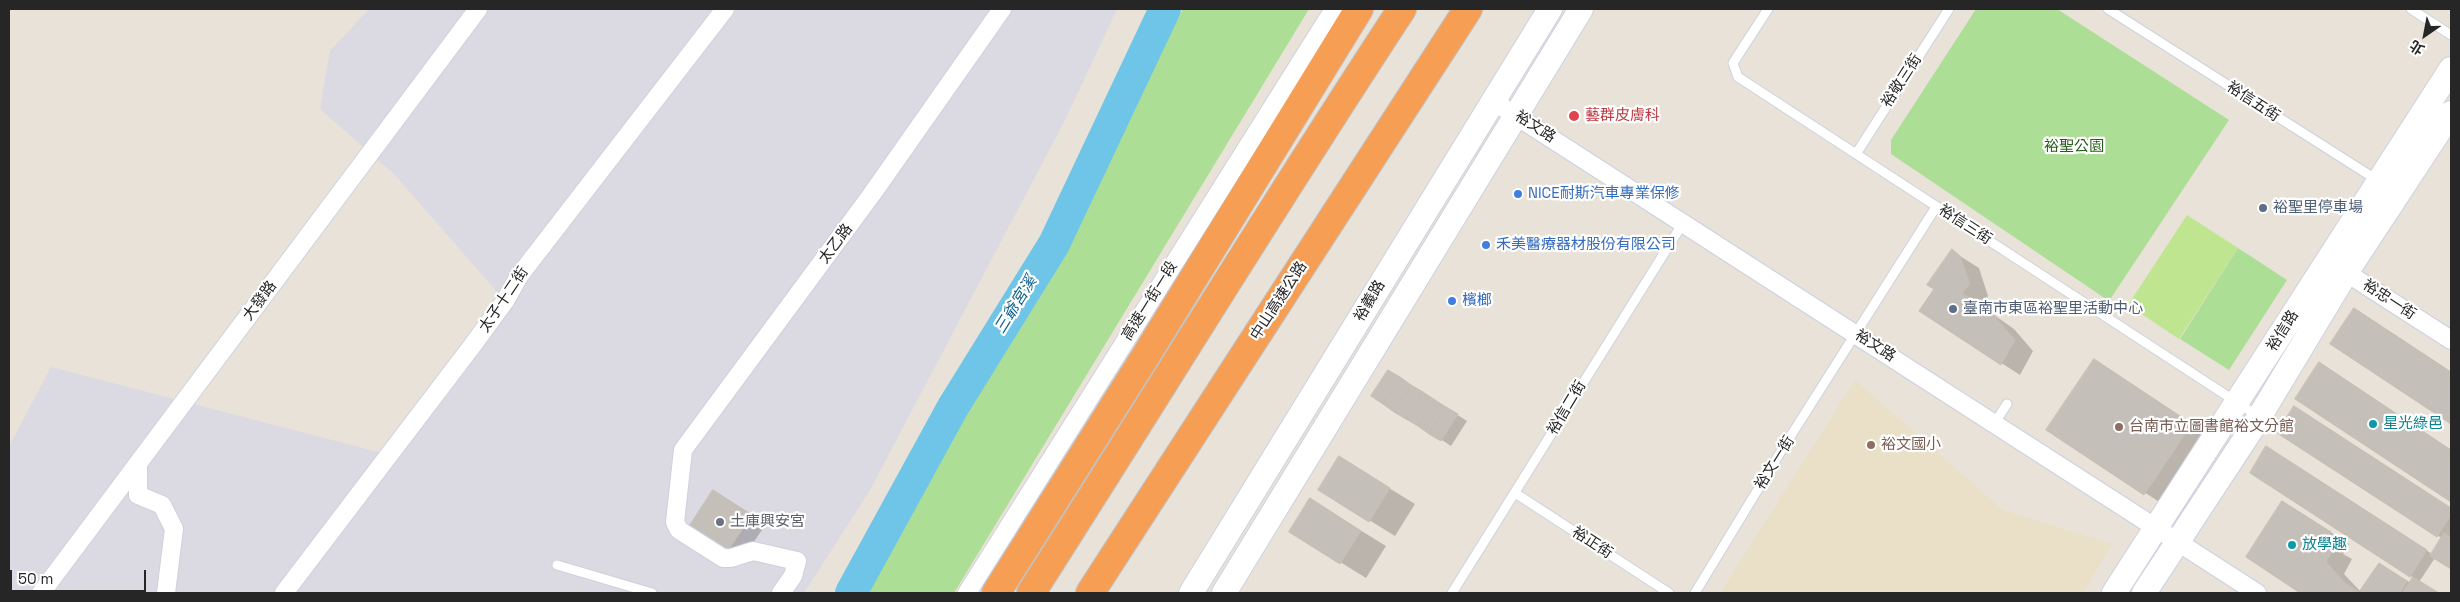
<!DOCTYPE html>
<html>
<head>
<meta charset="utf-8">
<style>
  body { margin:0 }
  #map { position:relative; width:2460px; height:602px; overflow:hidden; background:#e9e2d8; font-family:"Space Grotesk","Noto Sans TC",sans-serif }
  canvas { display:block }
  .frame { position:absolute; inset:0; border:10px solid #262626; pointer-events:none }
  .north { position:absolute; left:2400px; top:10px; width:50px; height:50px; -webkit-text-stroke:4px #fff; paint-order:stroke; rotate:213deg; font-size:14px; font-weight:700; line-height:20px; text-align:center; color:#262626 }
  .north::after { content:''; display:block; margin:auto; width:18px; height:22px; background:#262626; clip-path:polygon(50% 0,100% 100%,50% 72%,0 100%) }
  .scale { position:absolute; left:10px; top:570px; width:136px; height:22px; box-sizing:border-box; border:2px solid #262626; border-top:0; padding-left:6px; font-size:15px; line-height:18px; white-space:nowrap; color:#262626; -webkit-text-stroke:4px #fff; paint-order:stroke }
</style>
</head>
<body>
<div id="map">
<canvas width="2460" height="602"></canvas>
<div class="frame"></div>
<div class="north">北</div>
<div class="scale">50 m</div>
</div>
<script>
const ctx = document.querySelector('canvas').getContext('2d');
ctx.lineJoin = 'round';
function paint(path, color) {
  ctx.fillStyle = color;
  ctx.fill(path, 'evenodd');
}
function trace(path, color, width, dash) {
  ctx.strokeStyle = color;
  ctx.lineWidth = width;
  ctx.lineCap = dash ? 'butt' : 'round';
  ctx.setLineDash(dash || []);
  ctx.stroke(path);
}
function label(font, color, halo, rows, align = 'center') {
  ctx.font = font + ' "Space Grotesk","Noto Sans TC",sans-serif';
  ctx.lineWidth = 4.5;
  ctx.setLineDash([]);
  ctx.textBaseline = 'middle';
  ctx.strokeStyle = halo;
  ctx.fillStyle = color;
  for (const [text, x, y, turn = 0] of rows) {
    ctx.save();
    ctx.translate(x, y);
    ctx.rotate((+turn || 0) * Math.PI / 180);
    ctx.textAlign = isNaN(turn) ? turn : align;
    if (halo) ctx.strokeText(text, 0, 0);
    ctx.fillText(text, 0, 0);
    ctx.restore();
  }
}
const industrial = new Path2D(`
  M369,9H1117L1065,120L870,490L804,593H9V447L51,367L397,457L505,301L394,174L320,109L330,51Z`);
const education = new Path2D(`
  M1855,380L2003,510L2112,544L2083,593H1720Z`);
const green = new Path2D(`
  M1183,9H1309L954,593H858Z
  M1976,9H2057L2229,120L2109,301L1891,154V140Z
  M2238,248L2287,280L2229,370L2180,339Z`);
const pitch = new Path2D(`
  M2187,215L2238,248L2179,339L2128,305Z`);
const shadow = new Path2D(`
  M1952,251L1979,268L1988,296L1980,305L2014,329L2033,351L2020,375L1921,311L1935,289Z
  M2364,315L2451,372V423L2332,344Z
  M2094,360L2210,436L2164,505L2048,430Z
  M2329,370L2451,450V501L2297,399Z
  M1398,377L1467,421L1451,446L1442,440Z
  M2304,413L2451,509V568L2435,558L2419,582L2437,593H2303L2248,557L2301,513L2349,544L2343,554L2352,559L2344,574L2361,592L2379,564L2411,583L2414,578L2251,472L2276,453L2432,554L2442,539Z
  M1340,458L1415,504L1395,536L1319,489Z
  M728,500L766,524L740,562L726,554Z
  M1311,500L1386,546L1366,578L1290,531Z`);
const river = new Path2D(`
  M851,593L953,407L1054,244L1165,9`);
const building = new Path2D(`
  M1952,249L1960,256L1970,284L1962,293L1995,317L2015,340L2001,365L1919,311L1934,289L1927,285Z
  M2354,308L2451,372V424L2330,344Z
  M2094,359L2192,424L2144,495L2046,430Z
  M2319,362L2451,450V502L2295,399Z
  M1388,370L1400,377L1383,404L1371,396Z
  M1400,377L1411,385L1394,412L1383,404Z
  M1411,385L1423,392L1406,419L1394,412Z
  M1423,392L1435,400L1418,426L1406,419Z
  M1435,400L1446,407L1429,434L1418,426Z
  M2294,406L2451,508V515L2437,537L2277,433Z
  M1446,407L1458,414L1441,441L1429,434Z
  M2266,446L2427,550L2410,577L2250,473Z
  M1339,456L1390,488L1369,522L1318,490Z
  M713,490L752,515L725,555L687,530Z
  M1310,498L1361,531L1340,564L1289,532Z
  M2282,501L2331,532L2325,542L2334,548L2326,562L2345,583L2359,592L2379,563L2407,581L2400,593H2300L2246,557Z
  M2444,533L2451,537V569L2430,556Z
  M2413,577L2439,593H2403Z`);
const lane = new Path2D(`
  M1768,9L1733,63L1738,77L2258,416
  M2108,9L2377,180
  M2411,9L2451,35
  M1856,154L1949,9
  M1994,424L2007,404
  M1515,493L1669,593
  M557,565L652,593
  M1452,593L1683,223
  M1695,593L1783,448L1936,207`);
const street = new Path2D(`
  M1493,101L2257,593
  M2336,266L2451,340
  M138,464V495L162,505L174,529L166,593
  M41,593L478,9
  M284,593L472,346L505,301L519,276L725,9
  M781,593L793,576L797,561L753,551L731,558H723L679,530L675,522L683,450L872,194L1002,9
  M967,593L1334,9`);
const secondary = new Path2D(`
  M1191,593L1550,9
  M1224,593L1581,9
  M2114,593L2451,69
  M2144,593L2255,424L2346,273L2451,113`);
const highway = new Path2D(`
  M996,593L1145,357L1359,9
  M1031,593C1155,399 1275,202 1402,9
  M1090,593L1468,9`);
const markers = [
  [1574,116,6,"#e0444e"],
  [1518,194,5,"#3f7fe0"],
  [2263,208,5,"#5c6f8a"],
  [1486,245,5,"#3f7fe0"],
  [1452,301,5,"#3f7fe0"],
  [1953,309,5,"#5c6f8a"],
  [2373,424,5,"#0f9aa8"],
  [2119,427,5,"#8d6e63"],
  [1871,445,5,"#8d6e63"],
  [720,522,5,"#6b7280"],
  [2292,545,5,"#0f9aa8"]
];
const streetNames = [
  ["裕敬三街",1902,81,-57],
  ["裕信五街",2253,102,33],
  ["裕文路",1535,127,33],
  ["裕信三街",1965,225,33],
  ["太乙路",836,244,-53],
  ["太子十二街",504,300,-56],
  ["裕忠一街",2389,300,33],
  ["大發路",260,301,-53],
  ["高速一街一段",1150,301,-58],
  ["中山高速公路",1279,301,-57],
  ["裕義路",1370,301,-59],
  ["裕信路",2283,331,-58],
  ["裕文路",1875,346,33],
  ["裕信二街",1567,408,-59],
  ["裕文一街",1775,463,-58],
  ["裕正街",1592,543,33]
];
const healthNames = [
  ["藝群皮膚科",1585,116]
];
const parkNames = [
  ["裕聖公園",2074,147]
];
const shopNames = [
  ["NICE耐斯汽車專業保修",1528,194],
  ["禾美醫療器材股份有限公司",1496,245],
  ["檳榔",1462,301]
];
const serviceNames = [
  ["裕聖里停車場",2273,208],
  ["臺南市東區裕聖里活動中心",1963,309]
];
const cultureNames = [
  ["星光綠邑",2383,424],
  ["放學趣",2302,545]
];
const educationNames = [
  ["台南市立圖書館裕文分館",2129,427],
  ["裕文國小",1881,445]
];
const worshipNames = [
  ["土庫興安宮",730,522]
];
const waterNames = [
  ["三爺宮溪",1016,305,-58]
];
paint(industrial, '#dbd9e1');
paint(education, '#eae0c7');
paint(green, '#adde96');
paint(pitch, '#c0e591');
paint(shadow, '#0003');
trace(river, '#6ec5e8', 32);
paint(building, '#c4bfb8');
trace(building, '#c4beb2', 1);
trace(lane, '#cdd1df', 11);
trace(street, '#cdd1df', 20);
trace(secondary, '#cdd1df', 26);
trace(highway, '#c2c2c2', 30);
trace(lane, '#fff', 9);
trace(street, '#fff', 18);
trace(secondary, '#fff', 24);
trace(highway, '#f79e55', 28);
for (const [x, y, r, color] of markers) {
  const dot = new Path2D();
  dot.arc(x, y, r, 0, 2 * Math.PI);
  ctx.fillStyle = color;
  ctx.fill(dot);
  trace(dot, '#fff', 2);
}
label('15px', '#262626', '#fff', streetNames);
label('15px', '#be3a42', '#fff', healthNames, 'left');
label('15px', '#285e1b', '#fff', parkNames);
label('15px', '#366cbe', '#fff', shopNames, 'left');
label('15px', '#4e5e75', '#fff', serviceNames, 'left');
label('15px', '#0d838f', '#fff', cultureNames, 'left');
label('15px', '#785e54', '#fff', educationNames, 'left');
label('15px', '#5b616d', '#fff', worshipNames, 'left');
label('italic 16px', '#12628e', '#fff', waterNames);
</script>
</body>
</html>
